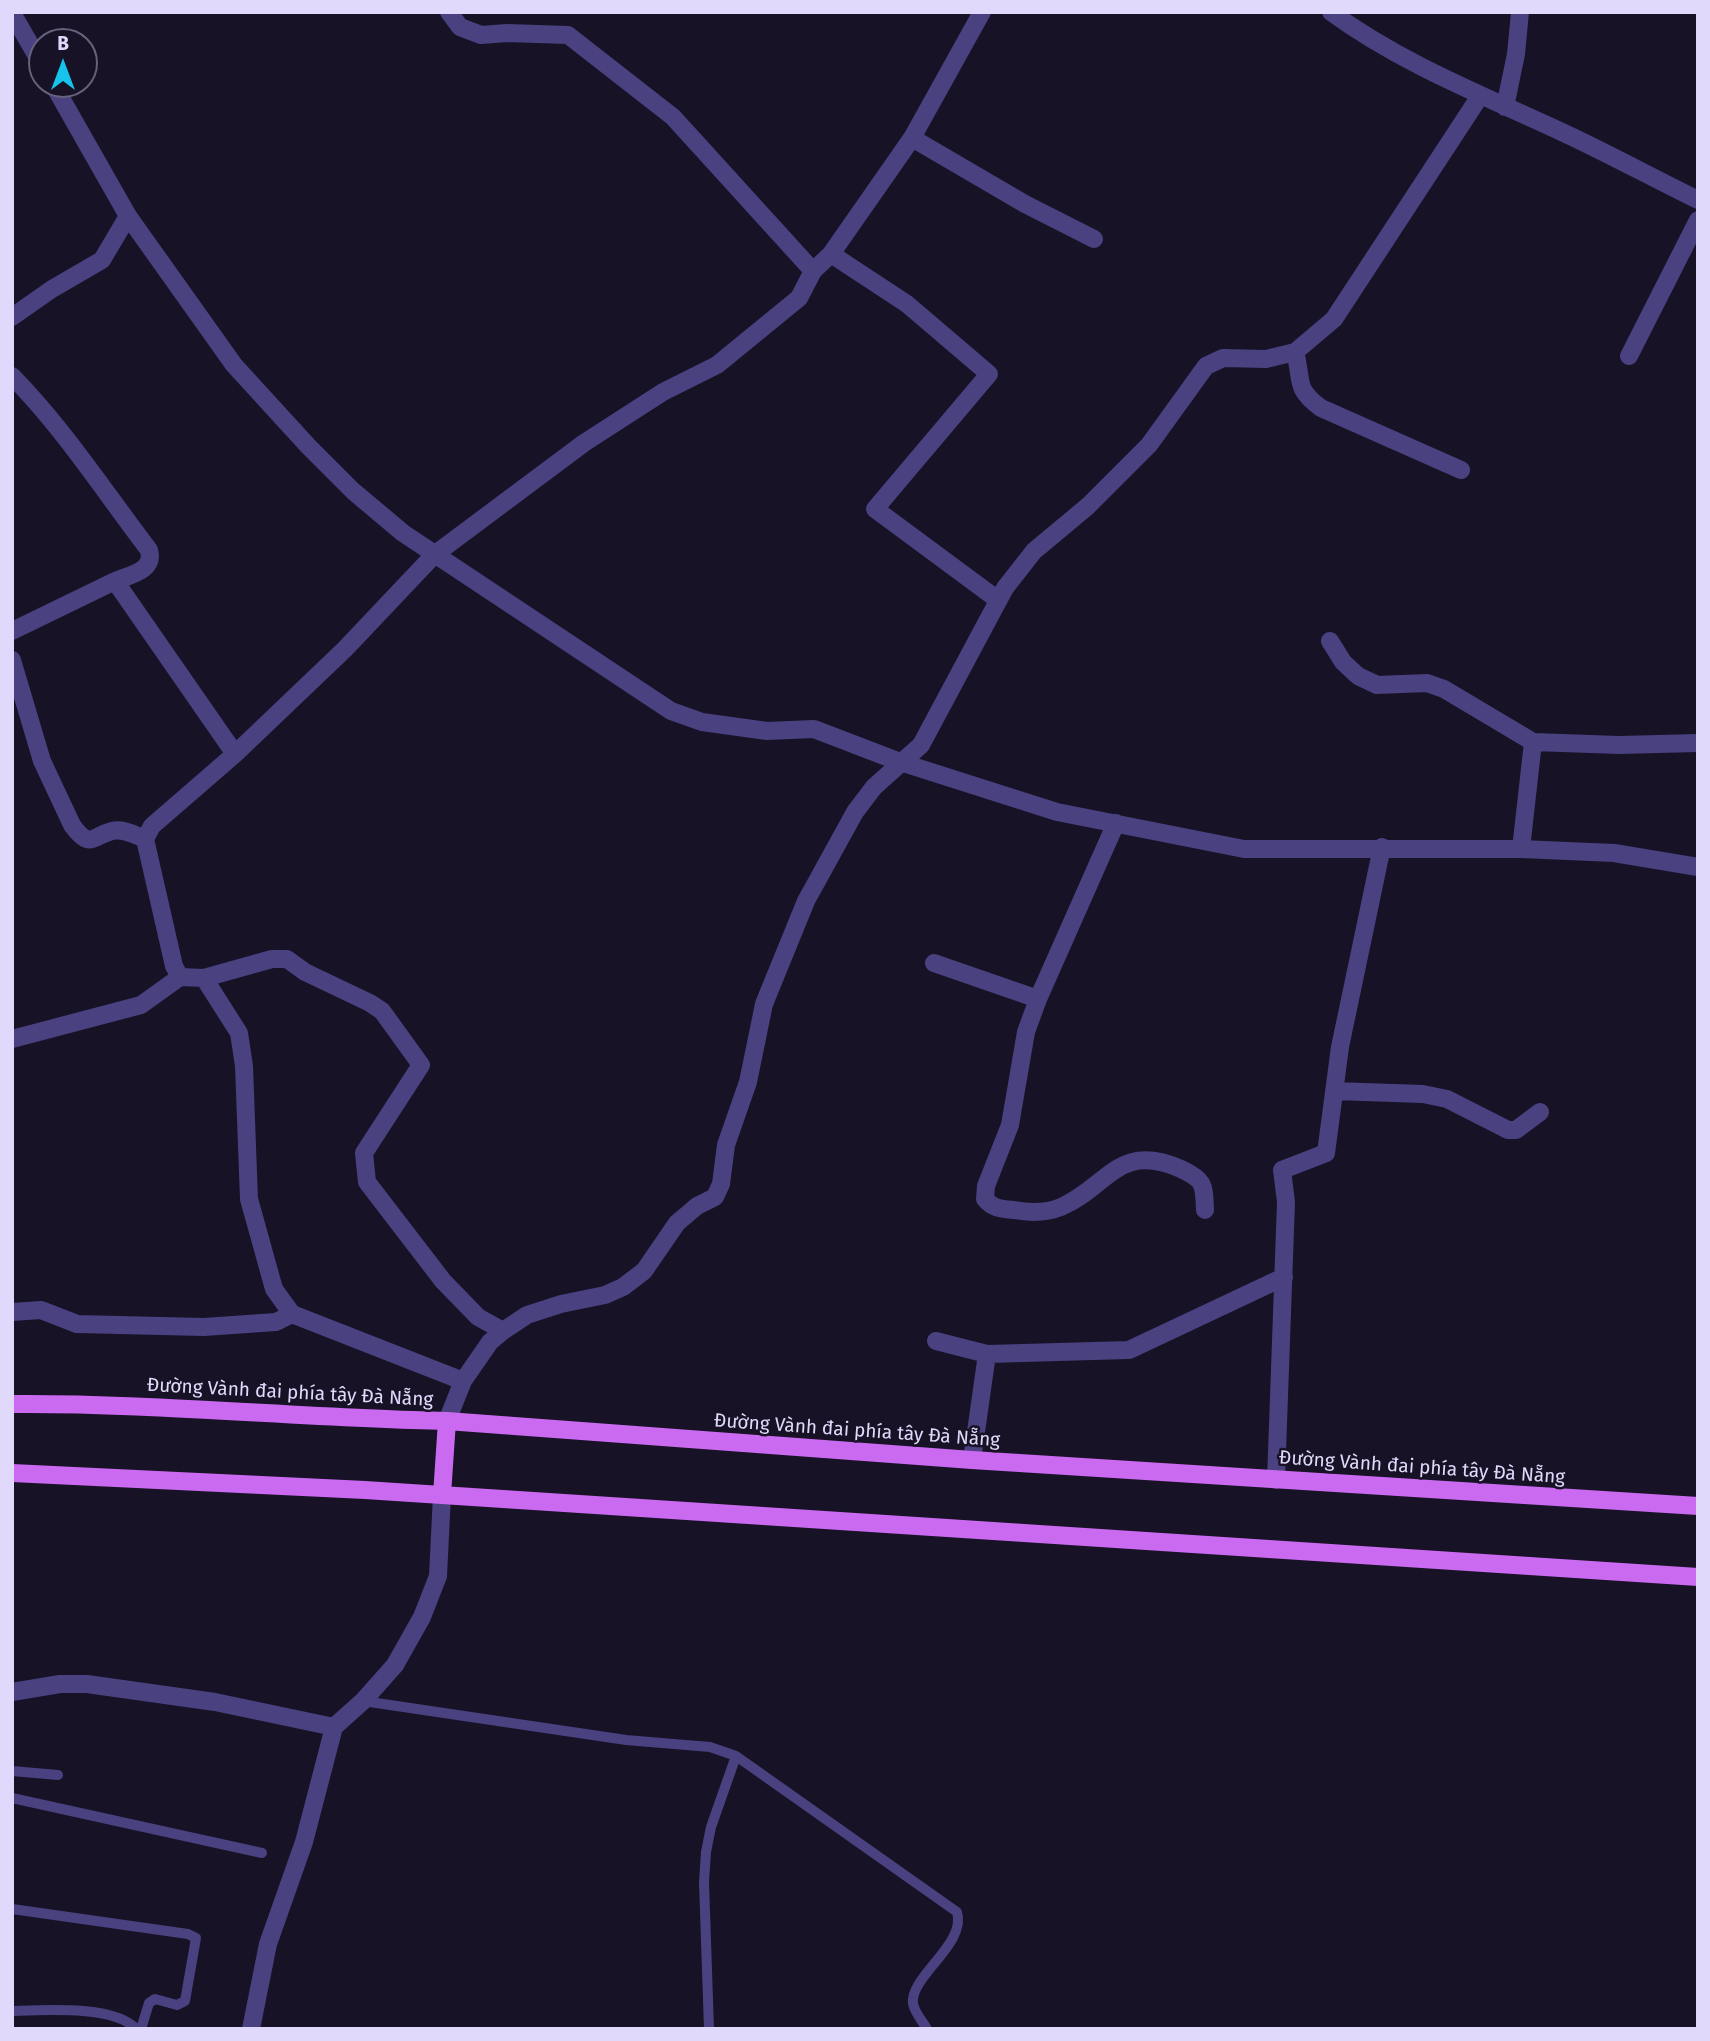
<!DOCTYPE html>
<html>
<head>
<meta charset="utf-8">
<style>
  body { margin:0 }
  #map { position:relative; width:1710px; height:2041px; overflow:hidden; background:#171225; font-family:"Fira Sans",sans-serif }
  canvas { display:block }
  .frame { position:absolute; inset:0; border:14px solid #e0d9fc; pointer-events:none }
  .north { position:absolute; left:28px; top:28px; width:70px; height:70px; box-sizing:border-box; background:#171225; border:2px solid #67627b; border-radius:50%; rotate:0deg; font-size:19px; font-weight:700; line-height:28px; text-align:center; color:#e0d9fc }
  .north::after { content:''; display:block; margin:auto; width:24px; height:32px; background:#17c3ea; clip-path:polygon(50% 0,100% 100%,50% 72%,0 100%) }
</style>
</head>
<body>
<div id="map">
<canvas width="1710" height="2041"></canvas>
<div class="frame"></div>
<div class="north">B</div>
</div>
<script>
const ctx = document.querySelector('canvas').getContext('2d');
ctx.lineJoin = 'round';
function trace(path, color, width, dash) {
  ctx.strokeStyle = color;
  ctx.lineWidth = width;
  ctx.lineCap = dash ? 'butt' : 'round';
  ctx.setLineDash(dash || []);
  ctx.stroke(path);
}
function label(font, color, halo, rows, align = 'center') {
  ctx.font = font + ' "Fira Sans",sans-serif';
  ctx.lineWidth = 5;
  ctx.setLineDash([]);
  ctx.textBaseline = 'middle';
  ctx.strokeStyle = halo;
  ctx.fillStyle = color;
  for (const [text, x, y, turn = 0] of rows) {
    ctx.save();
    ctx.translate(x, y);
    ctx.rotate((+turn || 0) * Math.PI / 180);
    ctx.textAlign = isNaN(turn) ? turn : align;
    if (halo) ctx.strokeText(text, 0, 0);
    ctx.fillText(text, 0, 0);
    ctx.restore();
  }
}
const service = new Path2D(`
  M363,1701L626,1740L710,1747L736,1756L957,1912C967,1944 909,1977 913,2004C915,2013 923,2022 927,2029
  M12,1771L58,1775
  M12,1798L262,1853
  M12,1909L188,1934L196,1938L185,2001L177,2005L155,1999L149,2003L141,2029
  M12,2011C42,2010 115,2005 136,2029
  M709,2029L704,1882L706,1852L711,1827L736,1756`);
const minor = new Path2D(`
  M449,12L460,27L481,35L507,33L568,35L673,117L813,271
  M1331,12C1402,64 1485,96 1564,133C1609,154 1653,178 1698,200
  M12,13L42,65
  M53,84L128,216L234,365L309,447L353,491L403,533L671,711L702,722L767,731L814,729L900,762L1057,812L1244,849H1521L1614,853L1698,867
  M1505,107L1516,54L1520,12
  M912,138L1025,204L1094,239
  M831,254L907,304L989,374L875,509L998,600
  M12,317L52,289L102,260L128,216
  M1295,352C1303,382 1294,388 1321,408L1461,470
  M1629,356L1698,220
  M12,376C64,429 104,491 149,550C155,571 130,575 115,581
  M12,631L115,581L235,754
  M1330,641L1343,662L1358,676L1377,685L1427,683L1444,689L1533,742L1619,745L1698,743
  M12,660L42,761L72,825C90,850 92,836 112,831C123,828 135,835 145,839
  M1116,823L1038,999L1026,1032L1010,1125L986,1186L985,1199C993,1209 1002,1209 1014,1210C1030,1213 1046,1213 1061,1207C1108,1187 1118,1141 1181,1169C1205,1180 1204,1185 1205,1210
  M1521,849L1533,742
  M934,963L1038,999
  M180,977L204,978L272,959H287L305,972L370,1003L382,1011L421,1065L364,1153L367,1182L443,1281L478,1317L503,1331
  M204,978L239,1033L244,1066L249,1199L274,1289L292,1314
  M12,1039L141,1005L180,977L174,966L145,839L152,826L235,754L345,649L434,555L584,443L663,392L717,365L799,298L813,271L831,254L912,138L982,12
  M1334,1091L1423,1094L1447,1099L1508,1130H1516L1540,1112
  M12,1312L41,1310L77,1324L204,1327L276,1322L292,1314L463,1381
  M936,1341L987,1354
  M447,1421L463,1381L490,1342L503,1331L527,1315L561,1304L605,1295L623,1287L644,1271L677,1223L697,1206L715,1197L721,1184L726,1145L748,1082L764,1004L806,901L855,812L874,787L921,745L1005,588L1034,551L1088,506L1149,445L1206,366L1223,358L1266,359L1295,352L1334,319L1480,96
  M972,1460L987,1354L1129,1350L1284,1277
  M1276,1480L1286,1202L1282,1170L1326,1153L1340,1047L1382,847
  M12,1692L60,1684H87L215,1702L334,1727
  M251,2029L268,1944L304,1842L334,1727L363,1701L395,1665L422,1617L438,1576L442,1495`);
const primary = new Path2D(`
  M12,1404C157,1403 302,1418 447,1421L972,1460L1698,1506
  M12,1473L365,1490L1698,1577
  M442,1495L447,1421`);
const streetNames = [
  ["Đường Vành đai phía tây Đà Nẵng",290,1393,3],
  ["Đường Vành đai phía tây Đà Nẵng",857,1431,4],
  ["Đường Vành đai phía tây Đà Nẵng",1422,1468,4]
];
trace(service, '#494180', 10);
trace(minor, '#494180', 18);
trace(primary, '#ca6af1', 18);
label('19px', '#e0d9fc', '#171225', streetNames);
</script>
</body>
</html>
